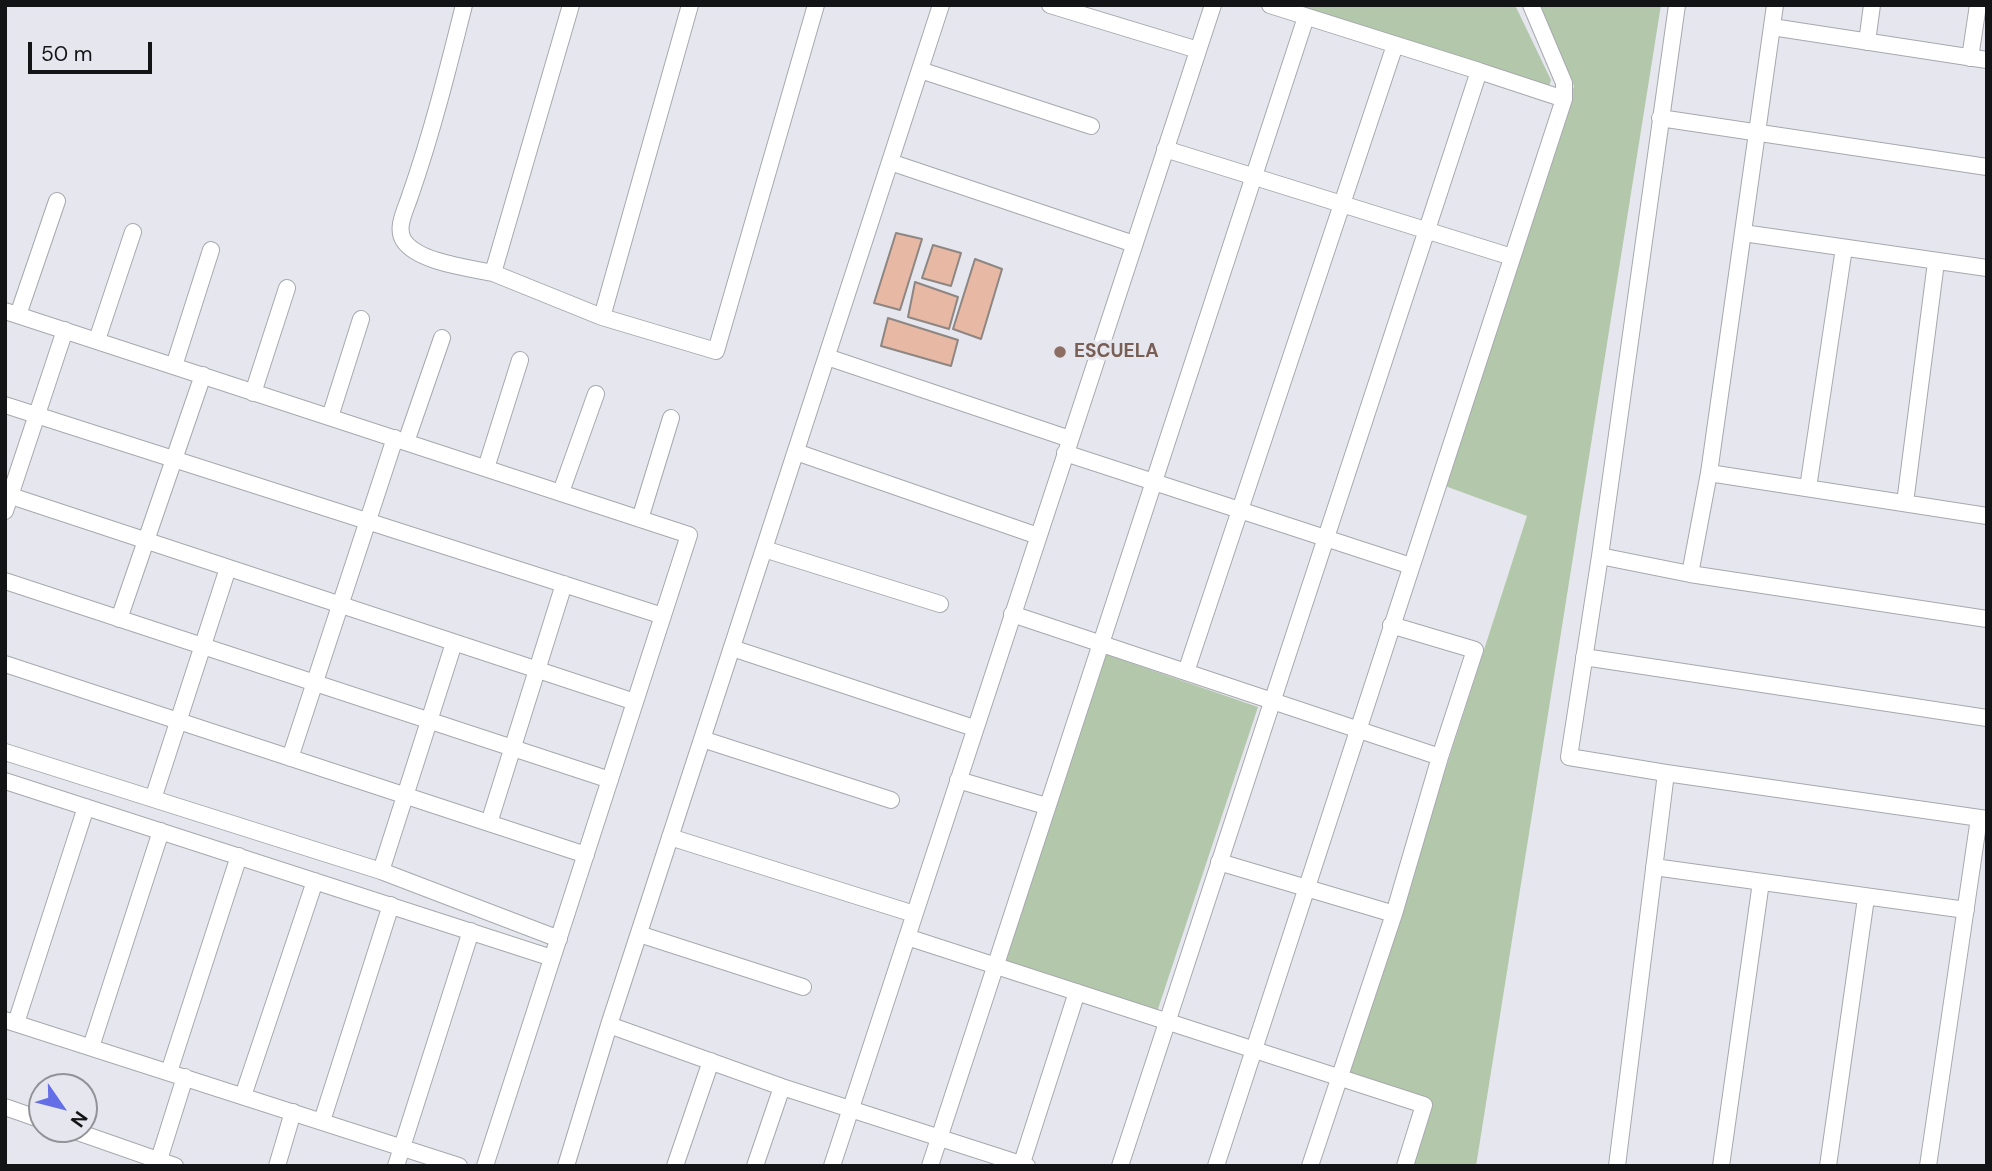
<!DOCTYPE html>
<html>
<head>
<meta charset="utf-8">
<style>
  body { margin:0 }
  #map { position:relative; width:1992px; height:1171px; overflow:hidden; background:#e6e7ee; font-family:"DM Sans",sans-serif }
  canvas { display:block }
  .frame { position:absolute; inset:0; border:7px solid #131416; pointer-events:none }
  .north { position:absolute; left:28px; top:1073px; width:70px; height:70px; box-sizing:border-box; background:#e6e7ee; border:2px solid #929398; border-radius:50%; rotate:125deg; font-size:19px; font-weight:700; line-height:28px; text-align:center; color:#131416 }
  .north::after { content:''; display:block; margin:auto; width:24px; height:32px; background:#646ee6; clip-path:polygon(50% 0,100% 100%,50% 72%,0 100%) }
  .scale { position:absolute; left:28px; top:42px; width:124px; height:32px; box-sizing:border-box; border:4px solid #131416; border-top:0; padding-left:9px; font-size:21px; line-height:24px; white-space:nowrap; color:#131416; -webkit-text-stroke:5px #e6e7ee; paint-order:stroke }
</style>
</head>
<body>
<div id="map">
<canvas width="1992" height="1171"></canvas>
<div class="frame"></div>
<div class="north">N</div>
<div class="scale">50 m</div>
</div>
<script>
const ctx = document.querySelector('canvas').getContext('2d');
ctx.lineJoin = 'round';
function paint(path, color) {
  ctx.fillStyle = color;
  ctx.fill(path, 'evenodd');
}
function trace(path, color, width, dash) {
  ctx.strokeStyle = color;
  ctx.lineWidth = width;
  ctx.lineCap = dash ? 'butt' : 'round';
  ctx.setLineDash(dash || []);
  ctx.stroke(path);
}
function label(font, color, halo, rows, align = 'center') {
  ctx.font = font + ' "DM Sans",sans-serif';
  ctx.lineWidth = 7;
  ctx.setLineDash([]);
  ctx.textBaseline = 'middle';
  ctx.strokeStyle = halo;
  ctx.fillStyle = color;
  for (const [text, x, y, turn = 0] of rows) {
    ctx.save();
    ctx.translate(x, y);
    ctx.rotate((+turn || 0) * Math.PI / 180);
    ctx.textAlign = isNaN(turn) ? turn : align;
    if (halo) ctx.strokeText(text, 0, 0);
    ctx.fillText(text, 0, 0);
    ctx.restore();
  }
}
const green = new Path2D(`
  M1295,5H1515L1551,80L1549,87Z
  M1535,5H1661L1476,1166H1411L1432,1102L1347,1076L1527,516L1445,486L1574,86Z
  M1105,654L1258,707L1157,1012L1005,962Z`);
const building = new Path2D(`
  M896,233L922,239L900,310L874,303Z
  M933,245L961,253L951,286L922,278Z
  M975,259L1002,269L981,339L953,329Z
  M915,282L958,297L949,329L908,317Z
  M888,318L958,340L951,366L881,346Z`);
const street = new Path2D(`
  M464,5C448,69 432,133 410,196C406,209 395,228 404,241C418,262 469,268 493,273
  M571,5L493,273L602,317
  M690,5L602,317L716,351L816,5
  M1050,5L1198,50
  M1772,27L1987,60
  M1867,42L1872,5
  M1970,58L1978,5
  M920,70L1091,126
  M1479,71L1564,99
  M1660,118L1987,167
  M1165,149L1512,257
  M890,162L1134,244
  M1743,233L1987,268
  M5,311L689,535L485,1166
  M18,315L57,201
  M97,340L133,232
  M827,357L1070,439
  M174,366L211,250
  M253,393L287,288
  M5,405L663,616
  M330,417L361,319
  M406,442L442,338
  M796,452L1038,536
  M1065,453L1411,566
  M486,468L520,360
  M1709,473L1987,516
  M1808,488L1844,248
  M561,492L596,394
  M5,494L635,702
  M1905,503L1936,262
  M5,511L65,330
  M640,519L671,418
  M764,549L940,604
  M1600,556L1690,574L1987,619
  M1690,574L1709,473L1775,5
  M5,581L610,780
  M1012,614L1440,757
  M119,619L203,375
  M732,648L974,728
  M1584,657L1987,718
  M5,664L586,855
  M1186,672L1395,45
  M702,739L891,800
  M5,752L381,871L559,939
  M290,758L395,438
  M1666,773L1569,757L1600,556L1677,5
  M958,780L1046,806
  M5,781L552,958
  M153,799L228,568
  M489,823L564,584
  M670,837L914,914
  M1219,862L1394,914
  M1654,867L1966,910
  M381,871L454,643
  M639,934L803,987
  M907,937L1424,1105L1405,1166
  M5,1020L459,1166
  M16,1023L86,807
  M609,1025L782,1087L1027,1166
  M91,1047L161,831
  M169,1072L239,856
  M243,1096L315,881
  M5,1107L42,1120
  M322,1121L391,905
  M69,1129L175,1166
  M157,1166L185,1077
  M277,1166L293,1112
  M396,1166L471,931
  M566,1166L609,1025L941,5
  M675,1166L711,1061
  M755,1166L782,1087
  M832,1166L1213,5
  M930,1166L1306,17
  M1021,1166L1077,992
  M1120,1166L1479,71L1270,5
  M1216,1166L1564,99V83L1531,5
  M1310,1166L1394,914L1440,757L1475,650L1391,625
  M1617,1166L1666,773L1987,819
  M1721,1166L1761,882
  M1828,1166L1866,898
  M1928,1166L1979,818`);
const markers = [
  [1060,352,7,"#8d6e63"]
];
const educationNames = [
  ["ESCUELA",1074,352]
];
paint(green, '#b3c8aa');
paint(building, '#e7b8a4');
trace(building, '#8d8683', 2);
trace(street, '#a7a8af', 18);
trace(street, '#fff', 16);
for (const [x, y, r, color] of markers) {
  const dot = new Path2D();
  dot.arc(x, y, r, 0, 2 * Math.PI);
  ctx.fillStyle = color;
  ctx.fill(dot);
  trace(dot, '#e6e7ee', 2.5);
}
label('bold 19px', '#785e54', '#e6e7ee', educationNames, 'left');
</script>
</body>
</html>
